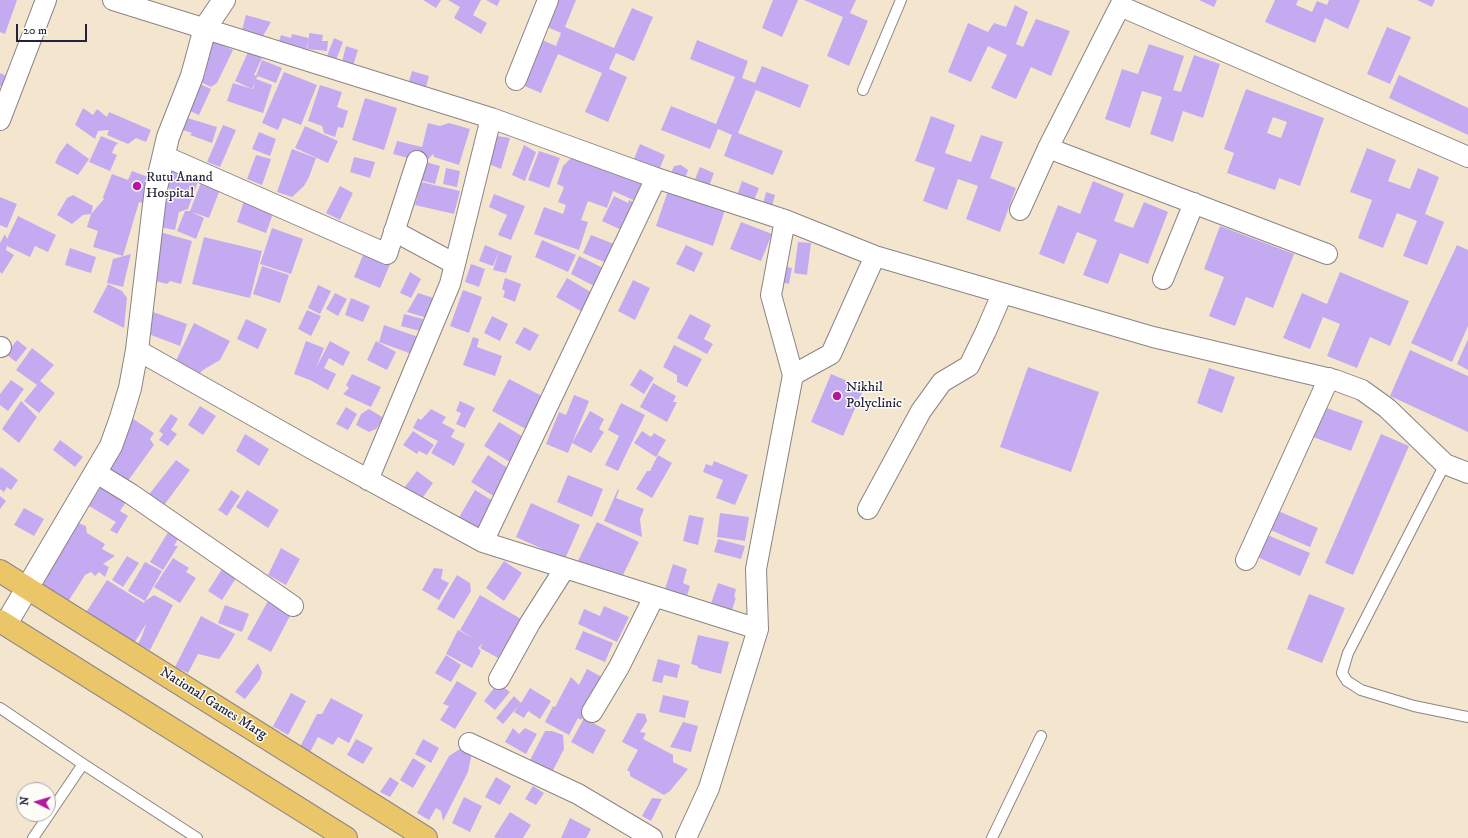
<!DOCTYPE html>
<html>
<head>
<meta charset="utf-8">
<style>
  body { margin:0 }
  #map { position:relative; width:1468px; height:838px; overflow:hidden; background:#f4e6ce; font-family:"IM FELL DW Pica",serif }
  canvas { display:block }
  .north { position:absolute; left:16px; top:782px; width:40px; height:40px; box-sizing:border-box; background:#fdfcf7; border:1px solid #a5a5ac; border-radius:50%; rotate:275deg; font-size:11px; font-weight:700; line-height:16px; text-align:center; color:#22223b }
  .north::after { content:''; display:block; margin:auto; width:14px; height:18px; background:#b5179e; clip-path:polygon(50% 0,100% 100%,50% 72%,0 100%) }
  .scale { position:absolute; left:16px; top:24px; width:71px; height:18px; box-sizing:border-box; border:2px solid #22223b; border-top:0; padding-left:5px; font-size:12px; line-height:14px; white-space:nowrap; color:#22223b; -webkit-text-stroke:3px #fdfcf7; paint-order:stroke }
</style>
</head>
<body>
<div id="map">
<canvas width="1468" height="838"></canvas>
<div class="north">N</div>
<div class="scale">20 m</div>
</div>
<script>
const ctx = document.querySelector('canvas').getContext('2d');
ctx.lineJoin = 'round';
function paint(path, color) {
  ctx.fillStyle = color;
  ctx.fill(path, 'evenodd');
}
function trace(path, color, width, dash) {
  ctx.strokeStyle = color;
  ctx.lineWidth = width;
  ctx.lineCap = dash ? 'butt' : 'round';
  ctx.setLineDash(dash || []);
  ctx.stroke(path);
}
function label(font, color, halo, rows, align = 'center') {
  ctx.font = font + ' "IM FELL DW Pica",serif';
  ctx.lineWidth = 3;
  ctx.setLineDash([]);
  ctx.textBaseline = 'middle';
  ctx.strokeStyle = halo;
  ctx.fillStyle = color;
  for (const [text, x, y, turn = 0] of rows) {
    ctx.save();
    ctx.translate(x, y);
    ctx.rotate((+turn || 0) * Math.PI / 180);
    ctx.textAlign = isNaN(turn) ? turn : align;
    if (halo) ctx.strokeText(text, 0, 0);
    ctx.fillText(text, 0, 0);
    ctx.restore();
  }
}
const building = new Path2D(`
  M0,0H17L5,34L0,32Z
  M423,0H441L436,8Z
  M448,0H481L473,15L487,23L481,34L454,18L460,7Z
  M486,0H500L497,6Z
  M556,0H576L565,27L614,48L632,8L653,17L634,61L616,53L609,69L627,77L608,122L585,112L602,73L558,54L541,93L520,84L540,39L556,46L561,33L545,26Z
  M773,0H798L782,37L762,28Z
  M804,0H856L850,13L868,21L849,66L827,56L843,17Z
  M1199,0H1217L1214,7Z
  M1275,0H1298L1296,5L1312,12L1317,1L1327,5L1329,0H1360L1348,29L1325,18L1315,43L1265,22Z
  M1417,0H1435L1432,7Z
  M1015,5L1028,12L1016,44L1023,47L1036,19L1070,31L1051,76L1031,67L1016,99L991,88L1007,55L988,46L971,82L948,72L968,23L988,32L994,23L1006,27Z
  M246,15L271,22L263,36L242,30Z
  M1387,27L1411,37L1390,84L1367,74Z
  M309,33L323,35L322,41H328L327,51L307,49L309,39L305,53L277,47L281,35L291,38L292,34L309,38Z
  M334,38L343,42L336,60L327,56Z
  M697,40L748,61L742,78L755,83L762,66L809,85L800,108L756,90L738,133L783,151L773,175L724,156L732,135L718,129L710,149L661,130L671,106L716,124L735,77L690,59Z
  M214,41L233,50L217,83L211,87L201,82L206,72L200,69Z
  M1149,44L1184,56L1173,90L1181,92L1194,55L1220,64L1203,118L1183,111L1173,142L1150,134L1162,97L1142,91L1130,128L1105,119L1122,69L1138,74Z
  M346,46L358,50L352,69L341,66Z
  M248,52L262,58L254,75L256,76L262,60L282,68L276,83L258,76L256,79L272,85L263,113L227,101L233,83L252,89H253L255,82L252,89L235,81Z
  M412,71L429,76L425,91L407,88Z
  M284,72L317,85L301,125L283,118L278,130L262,123Z
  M0,73L12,79L7,90L0,86Z
  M1399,75L1468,108V135L1389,98Z
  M196,82L211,89L199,115L185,109Z
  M320,85L342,92L337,107L348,111L343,128L338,127L335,137L324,133L322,126L308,121Z
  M1246,89L1324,118L1300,186L1279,178L1275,190L1227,173L1234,153L1224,149ZM1273,117L1287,122L1281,138L1267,133Z
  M365,98L397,108L384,150L352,140Z
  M83,108L93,115L97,109L107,117L109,112L151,130L146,142L136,138L128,144L107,135L109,130L98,131L95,139L75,125Z
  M931,116L955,125L945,153L971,162L981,135L1003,142L990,178L1016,188L1000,232L966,219L978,186L958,179L947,210L923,201L935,168L915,161Z
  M184,117L217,127L212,143L190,135L192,133L180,129Z
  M428,123L440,126L449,123L470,129L459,165L434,157L433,154L426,162L440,166L435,184L419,180L423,162L393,154L397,141L422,147Z
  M223,125L236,130L220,167L207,162Z
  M305,126L338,141L328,163L295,148Z
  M259,132L276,139L270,156L252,149Z
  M491,135L510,138L501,169L484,162Z
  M101,136L118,143L115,146L112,153L117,155L110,171L89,162Z
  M67,143L89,159L78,175L55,163L59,154Z
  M640,144L665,155L656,179L630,169Z
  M524,145L536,152L525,181L512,175Z
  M1367,148L1396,160L1388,181L1410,189L1418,168L1439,177L1425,214L1444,222L1427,265L1403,256L1417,221L1397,213L1383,248L1358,238L1372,200L1350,192Z
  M292,149L316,158L309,177L304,186L292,197L277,192Z
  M539,151L560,158L549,188L528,180Z
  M256,155L271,159L262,185L247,179Z
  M354,157L375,162L370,178L350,172Z
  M572,157L648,185L640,203L613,191L607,208L588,201L581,220L588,222L579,250L534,234L544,207L563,214L566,205L558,202L564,187L557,184L563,166Z
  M681,165L688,170L683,184L669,178L674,166Z
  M166,166L199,178L188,209L179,212L175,230L154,226L163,192L172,195L174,190L159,185Z
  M700,167L714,173L708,189L701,187L700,181L695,179Z
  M446,168L460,171L457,187L443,184Z
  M132,171L151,178L142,203L139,202L123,256L93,247L98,231L87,227L91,214L104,199L103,197L112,174L128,180Z
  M202,180L221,187L209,218L192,212L204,218L196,239L177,231L185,211H190Z
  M742,181L759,188L753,203L735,201Z
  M1093,181L1124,194L1114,221L1133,228L1144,202L1168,212L1148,264L1120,253L1108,284L1083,275L1097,240L1077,232L1064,264L1039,254L1058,205L1080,214Z
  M421,182L460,191L454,214L415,205Z
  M340,186L353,193L340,220L326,213Z
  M668,191L725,210L713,246L656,226Z
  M766,192L775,195L771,211L762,208Z
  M494,194L525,206L511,240L498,235L507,215L489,207Z
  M73,195L93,206L91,214L83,215L72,224L57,215L67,198Z
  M614,196L628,203L629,200L641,206L628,233L602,221Z
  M0,197L17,204L7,228L0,225Z
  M245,198L275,208L266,233L237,222Z
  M18,216L56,235L48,252L35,246L30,257L7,246L6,250L14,255L2,274L0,272V243L5,234L7,239Z
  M741,222L772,234L761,261L730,249Z
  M1220,226L1294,254L1273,308L1246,297L1235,326L1209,316L1224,277L1204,269Z
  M272,228L303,239L291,274L260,264Z
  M160,232L192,241L181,284L170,281L167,284L148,279Z
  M591,235L619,246L611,265L583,253Z
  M204,237L262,251L250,298L192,284Z
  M542,240L576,255L568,272L535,257Z
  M798,242L811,243L807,275L794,273Z
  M368,243L394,255L380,288L354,277Z
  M485,245L499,251L493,266L479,261Z
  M686,245L703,253L694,272L676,264Z
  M1457,245L1468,250V326L1452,362L1411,343Z
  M70,248L96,257L91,273L65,265Z
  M499,251L512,256L506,273L493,270Z
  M131,254L123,287L107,283L113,259Z
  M579,256L607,270L598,288L571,274Z
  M471,264L485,269L479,287L465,282Z
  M778,265L792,268L789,284L775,281Z
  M262,266L289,275L280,303L253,294Z
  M410,272L421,279L411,298L400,293Z
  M1340,272L1409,301L1390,346L1370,337L1357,368L1327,356L1340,324L1323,317L1310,349L1283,338L1302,293L1327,304Z
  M505,278L521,284L515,302L503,297L505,291L502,289Z
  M567,278L596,295L588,315L556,297Z
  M633,280L650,288L635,320L618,311Z
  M108,284L122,291L127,298L124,328L93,312Z
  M318,285L331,291L320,314L308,308Z
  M463,290L482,297L469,333L450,326Z
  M335,293L347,299L338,316L326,309Z
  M418,293L434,298L427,318L407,312Z
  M351,298L370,306L363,322L345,315Z
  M307,310L321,316L311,336L298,329Z
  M153,312L187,324L180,346L146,333Z
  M404,314L423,319L420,331L401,326Z
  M690,314L711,325L704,339L713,344L707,354L677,338Z
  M492,316L508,324L500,341L484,333Z
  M246,319L267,329L258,349L237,339Z
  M194,323L230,341L220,360L203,370L194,379L172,369Z
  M384,325L424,339L417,356L379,342Z
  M524,327L539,335L530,351L515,343Z
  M473,337L479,339L477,347L502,356L495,376L463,365Z
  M1468,339V370L1457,364Z
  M17,340L27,348L16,362L6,354Z
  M306,341L324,348L316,368L330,341L350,352L343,366L329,358L324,368L336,374L328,390L310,380L294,374Z
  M376,341L396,352L387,370L367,360Z
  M674,345L702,359L687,387L677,382V375L663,367Z
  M32,348L54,365L40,381L55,393L39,413L24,401L37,385L16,370Z
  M1410,350L1468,376V432L1390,396Z
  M1028,367L1099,392L1071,472L1000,447Z
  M1209,368L1235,377L1222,413L1197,403Z
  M640,369L654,378L644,394L630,385Z
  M352,374L381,387L371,407L343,394L349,388L346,385Z
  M831,374L864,388L843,436L811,422Z
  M509,379L544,397L526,429L492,411Z
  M11,380L24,389L8,411L0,405V394Z
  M653,383L676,396L673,402H677L667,422L640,407Z
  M574,395L589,401L572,443L590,411L604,419L599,429L604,432L591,453L574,444L572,443L568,453L546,444L559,412L566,415Z
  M21,401L37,417L19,443L2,429Z
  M460,401L475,408L465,428L456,424L461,413L456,411Z
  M621,403L645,415L618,471L605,465L619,436L608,430Z
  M200,406L216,416L203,435L188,425Z
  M346,407L357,414L348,430L336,424Z
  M1324,407L1363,421L1351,451L1313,437Z
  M369,409L384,418L376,429L369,432L356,425L361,414Z
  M431,409L446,417L442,423L455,430L451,437L465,444L454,466L431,453L438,441L413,428L418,418L421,420Z
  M123,412L154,433L150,439L154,445L122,489L131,494L120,511L128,516L117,534L110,530L116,522L89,506L106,479L93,468Z
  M171,414L178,419L171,430L177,434L168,446L159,440L163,434L159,431Z
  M499,422L528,440L513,464L484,446Z
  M413,431L434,445L427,455L419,451L417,454L403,445Z
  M642,431L651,437L654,433L666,440L656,457L634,443Z
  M245,434L269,449L259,466L236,451Z
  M1381,434L1409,446L1353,575L1325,563Z
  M60,440L83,457L75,467L53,450Z
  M488,455L512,471L495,497L471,482Z
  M658,455L672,463L652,498L636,489L647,471H650Z
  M176,460L190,470L162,508L147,497Z
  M714,461L748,475L735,505L716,498L723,480L703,472L706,464L712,466Z
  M1,467L18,480L11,490L7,487L4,492L0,489V469Z
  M417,471L433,483L421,500L404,488Z
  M568,475L603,489L592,517L557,502Z
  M618,489L619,490L616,498L644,509L640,519L642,537L604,521Z
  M231,490L240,496L227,516L217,509H219Z
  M247,490L279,510L268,528L236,507Z
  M475,490L498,504L481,533L458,519Z
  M0,496L6,501L0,509Z
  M531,503L580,525L565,559L516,537Z
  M24,508L44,519L34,536L14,525Z
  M1276,510L1318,528L1310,547L1268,529Z
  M720,513L749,517L745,541L717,537Z
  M689,515L704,518L698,545L683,541Z
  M68,519L86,526L87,533L105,544L102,549L115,556L103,564L109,567L105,577L99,572L95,576L91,572L85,575L66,605L42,584Z
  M597,522L639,542L619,583L577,563Z
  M170,529L180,535L174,546H178L163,570L150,562Z
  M1265,534L1310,553L1300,576L1255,556Z
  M718,539L745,546L741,559L714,552Z
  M281,548L300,559L286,585L268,575Z
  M127,556L139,563L123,587L112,580Z
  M173,558L189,568L186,572L196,578L180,603L154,587Z
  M504,561L522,573L504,601L486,588Z
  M145,562L162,571L145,601L128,591Z
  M673,564L687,569L683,583L690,586L686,599L664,592Z
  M434,568L443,569L441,579L449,583L439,600L422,590Z
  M222,569L236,578L222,600L208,591Z
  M457,575L470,583L471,591L454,619L437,609Z
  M107,580L144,603L145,601L154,595L173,605L150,650L138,644L142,636L146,624L133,645L85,614Z
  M718,583L736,589L734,598L736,597L730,617L709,609Z
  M1309,594L1345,608L1322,663L1287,649Z
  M480,595L521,619L498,658L480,648L483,643L478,648L481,651L472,668L446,654L458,630L476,640L460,630Z
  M268,601L291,614L271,652L247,639Z
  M225,605L249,614L242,632L218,623Z
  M604,606L629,617L617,642L578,624L584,609L600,616Z
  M201,616L235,634L229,645L219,659L198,654L188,673L175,667Z
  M583,631L613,643L605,662L575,649Z
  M698,635L729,642L721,674L698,668V666L691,664Z
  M446,655L461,665L451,682L435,673Z
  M658,659L680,665L677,678L664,675L662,683L652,681Z
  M258,663L262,672L260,679L245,699L235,692Z
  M587,669L602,677L581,720L578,718L569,735L545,722L553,706L561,710L555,707L571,677L579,685Z
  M457,681L477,693L455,729L440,720L449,706L443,704Z
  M498,683L510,692L495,710L484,701Z
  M530,688L551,701L540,719L528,711L524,718L514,712L519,705L503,724L496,718L514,696L521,703Z
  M291,693L306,701L288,735L274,727L272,728Z
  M663,695L689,701L685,718L659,712Z
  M331,698L363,715L349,743L338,737L333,745L318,737L310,752L300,747L317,714H322Z
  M637,713L645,714L647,721L640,732L646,733L643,739L673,755V762L688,769L670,791L664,795L630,776V772L627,770L638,750L622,742Z
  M584,718L606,730L593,754L571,742Z
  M683,722L698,726L691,752L670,747Z
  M513,728L519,734L525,728L537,734L526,754L505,742Z
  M545,731H552L563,735L564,749L547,782L527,766Z
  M356,739L373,748L363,764L347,755Z
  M423,739L439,748L431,763L415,754Z
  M463,747L472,752L468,772L443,821L441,811L436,808L429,820L417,813L449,756Z
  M413,758L426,766L413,788L400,780Z
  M390,777L399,783L390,797L380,792Z
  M496,777L511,786L500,805L485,797Z
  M533,786L544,793L536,805L525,799Z
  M464,797L482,806L470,832L452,823Z
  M652,798L662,799L651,821L642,816Z
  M510,812L531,825L523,838H496L494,837Z
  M570,818L591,829L586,838H561Z`);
const service = new Path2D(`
  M863,90L901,0
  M1445,464L1348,653L1342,673L1347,681L1361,690L1414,706L1468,717
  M0,708L83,764L197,838
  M33,838L83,764
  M992,838L1041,736`);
const minor = new Path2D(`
  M113,0L491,118L656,178L785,220L875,256L1153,337L1335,380L1362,390L1387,408L1445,464L1468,473
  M516,80L548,0
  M0,120L46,0
  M1048,148L1327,254
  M164,156L387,254L417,161
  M1020,210L1048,148L1120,6L1468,157
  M394,231L455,264
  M1163,279L1194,203
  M0,347H1
  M137,350L314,450L483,542L758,629L709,788L686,838
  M793,375L831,354L875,256
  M95,472L131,494L293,606
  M368,480L450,284L491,118
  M868,509L921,411L942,382L969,366L986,331L1002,294
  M483,542L656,178
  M1246,560L1329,378
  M758,629L756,569L793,375L771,295L785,220
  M499,679L530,623L565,568
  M592,712L619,667L654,597
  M469,743L578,794L652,838`);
const tertiary = new Path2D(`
  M6,624L111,446L121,418L130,388L137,350L156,188L168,137L192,76L205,28L224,0`);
const primary = new Path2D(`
  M0,571L426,838
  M0,621L346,838`);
const markers = [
  [137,186,5,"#b5179e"],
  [837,396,5,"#b5179e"]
];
const poiNames = [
  ["Rutu Anand",146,178],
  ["Hospital",146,194],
  ["Nikhil",846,388],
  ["Polyclinic",846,404]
];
const streetNames = [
  ["National Games Marg",213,704,32]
];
paint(building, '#c4abf1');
trace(service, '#8b8484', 12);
trace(minor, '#8b8484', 22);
trace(tertiary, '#8b8484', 24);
trace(primary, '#8b8484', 24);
trace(service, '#fff', 10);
trace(minor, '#fff', 20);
trace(tertiary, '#fff', 22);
trace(primary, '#eac669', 22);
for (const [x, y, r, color] of markers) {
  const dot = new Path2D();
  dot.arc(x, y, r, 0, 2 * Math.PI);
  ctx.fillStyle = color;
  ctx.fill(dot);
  trace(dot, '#fdfcf7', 1.5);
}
label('14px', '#22223b', '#fdfcf7', poiNames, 'left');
label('14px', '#22223b', '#fdfcf7', streetNames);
</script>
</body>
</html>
